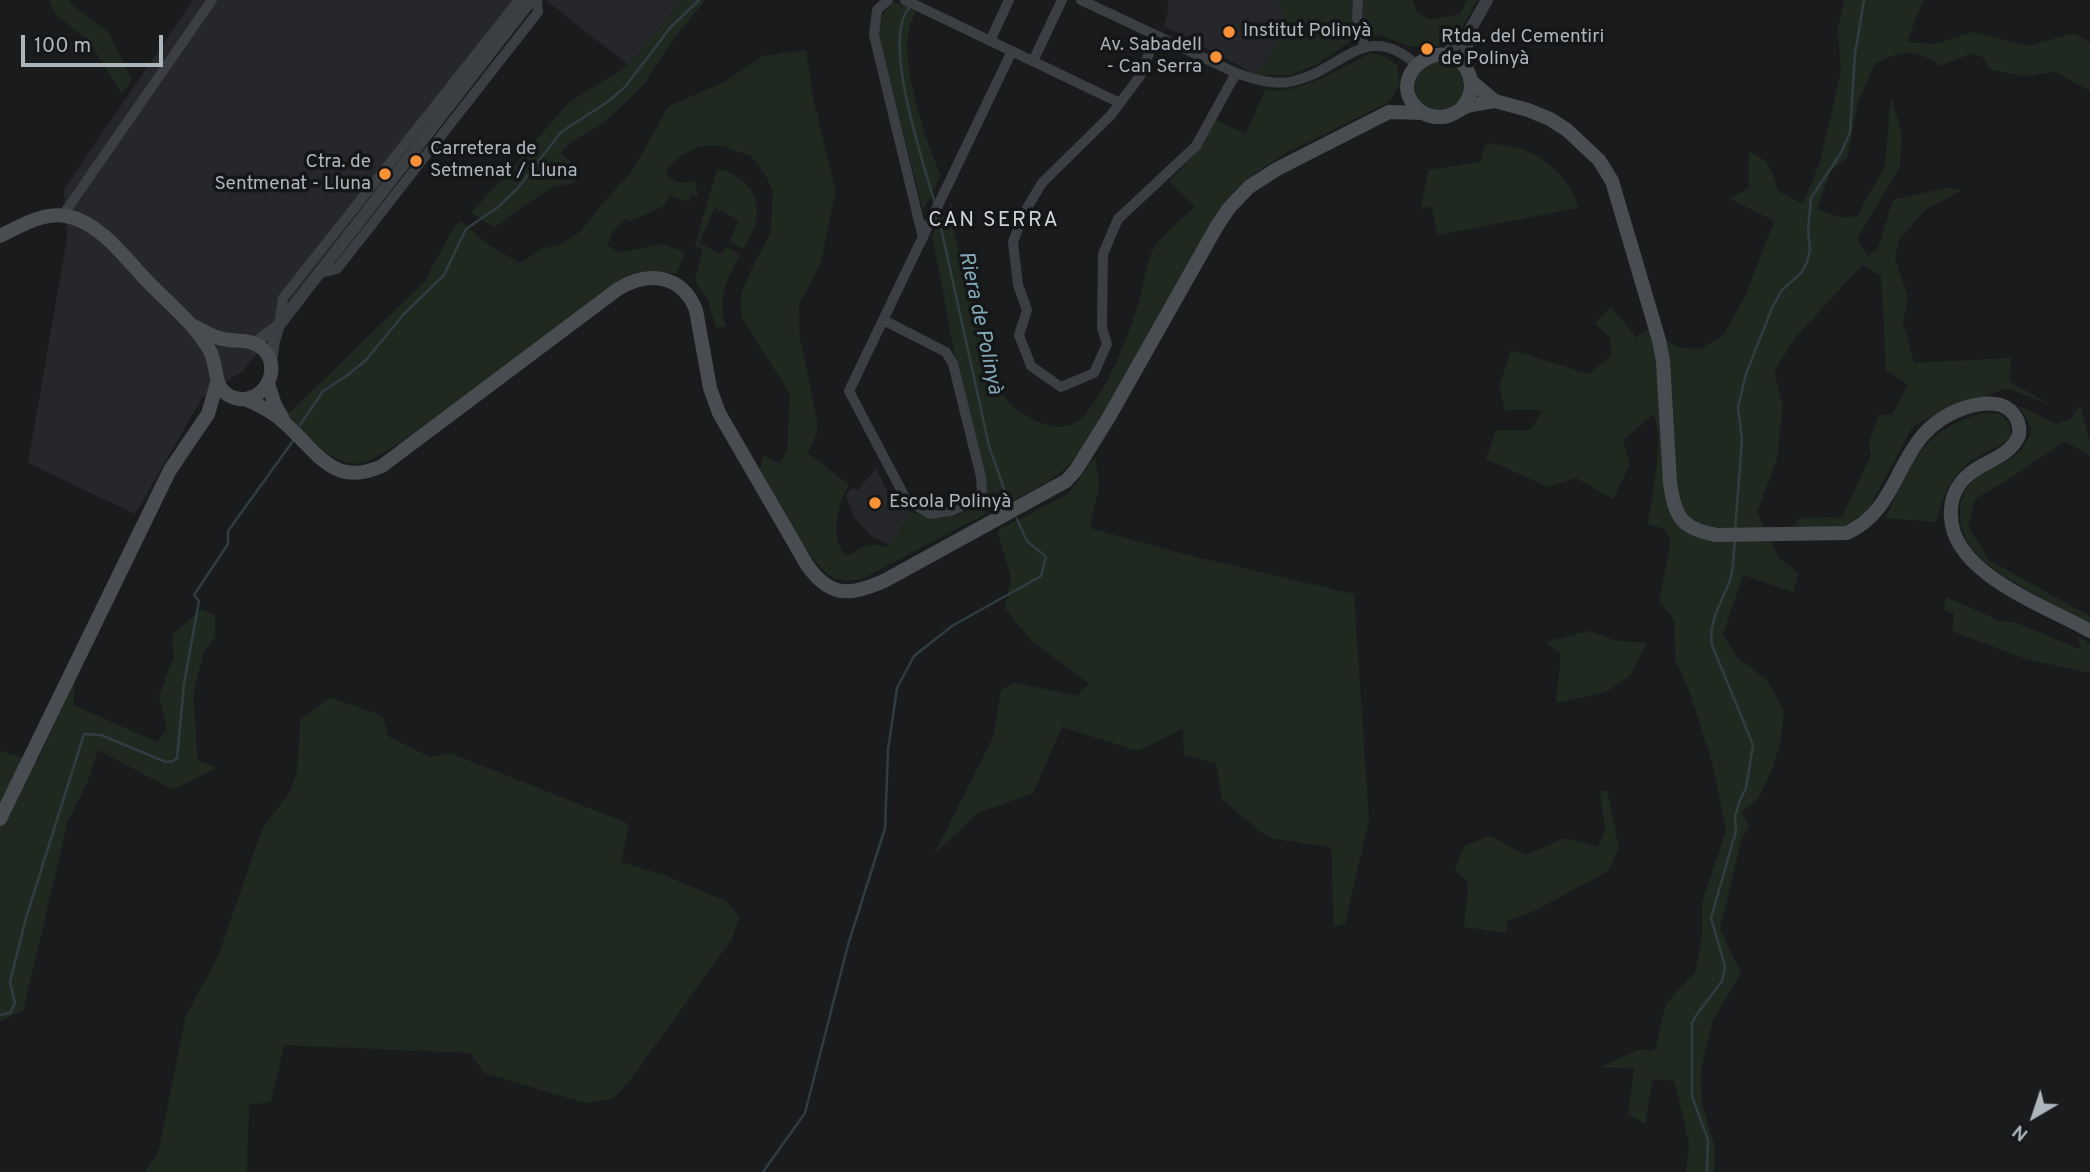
<!DOCTYPE html>
<html>
<head>
<meta charset="utf-8">
<style>
  body { margin:0 }
  #map { position:relative; width:2090px; height:1172px; overflow:hidden; background:#1a1b1d; font-family:Overpass,sans-serif }
  canvas { display:block }
  .north { position:absolute; left:1999px; top:1081px; width:70px; height:70px; -webkit-text-stroke:5px #151618; paint-order:stroke; rotate:219deg; font-size:19px; font-weight:700; line-height:28px; text-align:center; color:#adb5bd }
  .north::after { content:''; display:block; margin:auto; width:24px; height:32px; background:#adb5bd; clip-path:polygon(50% 0,100% 100%,50% 72%,0 100%) }
  .scale { position:absolute; left:21px; top:35px; width:142px; height:32px; box-sizing:border-box; border:4px solid #adb5bd; border-top:0; padding-left:9px; font-size:21px; line-height:24px; white-space:nowrap; color:#adb5bd; -webkit-text-stroke:5px #151618; paint-order:stroke }
</style>
</head>
<body>
<div id="map">
<canvas width="2090" height="1172"></canvas>
<div class="north">N</div>
<div class="scale">100 m</div>
</div>
<script>
const ctx = document.querySelector('canvas').getContext('2d');
ctx.lineJoin = 'round';
function paint(path, color) {
  ctx.fillStyle = color;
  ctx.fill(path, 'evenodd');
}
function trace(path, color, width, dash) {
  ctx.strokeStyle = color;
  ctx.lineWidth = width;
  ctx.lineCap = dash ? 'butt' : 'round';
  ctx.setLineDash(dash || []);
  ctx.stroke(path);
}
function label(font, color, halo, rows, align = 'center') {
  ctx.font = font + ' Overpass,sans-serif';
  ctx.lineWidth = 7;
  ctx.setLineDash([]);
  ctx.textBaseline = 'middle';
  ctx.strokeStyle = halo;
  ctx.fillStyle = color;
  for (const [text, x, y, turn = 0] of rows) {
    ctx.save();
    ctx.translate(x, y);
    ctx.rotate((+turn || 0) * Math.PI / 180);
    ctx.textAlign = isNaN(turn) ? turn : align;
    if (halo) ctx.strokeText(text, 0, 0);
    ctx.fillText(text, 0, 0);
    ctx.restore();
  }
}
const built = new Path2D(`
  M193,0H534L244,370L202,398L135,514L28,463L67,238L64,189Z
  M545,0H682L629,65Z
  M1167,0H1277L1284,12L1282,38L1257,75L1164,26L1169,8Z
  M876,468L890,498L896,495L905,508L912,512L890,545L871,536L854,517L846,495L852,488L858,490Z`);
const green = new Path2D(`
  M49,0H70V3L109,33L132,80L122,94L88,40L56,15Z
  M682,0H705L668,47L644,84L604,123L569,143L561,153L578,168L574,183L552,187L494,227L471,212L503,179L568,103L629,65Z
  M1277,0H1355L1358,36L1314,66L1290,75H1257C1274,50 1294,30 1277,0Z
  M1362,0H1413L1417,12L1430,20L1460,14L1467,0H1477L1457,37L1438,46H1409L1380,35L1365,37L1361,18Z
  M1844,0H1923L1907,42L1935,44L1973,32L2029,46L2073,33L2090,42V91L2055,72L2023,76L1989,69L1984,58L1973,53L1939,66C1914,46 1902,52 1875,63L1858,102L1847,158L1830,172L1817,209L1842,218L1857,216L1885,166L1891,96L1902,135L1900,167L1857,239L1868,256L1878,248L1893,200L1946,188L1962,190L1926,209L1898,241L1895,259L1908,297L1903,323L1914,363L2011,358L2009,381L2051,405L2006,388L1983,397L1949,406L1913,426L1869,508L1847,527L1793,526L1799,518L1842,517L1871,455L1869,442L1879,415H1892L1908,385L1886,370L1881,276L1862,265L1795,338L1774,372L1783,406L1777,459L1757,512L1778,557L1799,573L1793,592L1743,575L1723,634L1737,657L1767,680L1784,711L1781,740L1773,767L1759,797L1742,812L1749,827L1742,837L1720,929L1741,973L1713,1020L1701,1069L1702,1104L1715,1148L1714,1172H1686L1689,1142L1674,1081L1653,1079L1645,1124L1628,1114L1634,1069L1601,1067L1638,1050H1655L1666,1004L1696,971L1702,934V902L1726,831L1712,762L1689,690L1675,660L1674,620L1659,602L1671,541L1665,529L1648,524C1652,494 1665,440 1653,414L1623,441L1630,464L1613,499L1576,478L1548,487L1486,459L1496,430H1531L1542,410H1505L1499,386L1511,350L1589,374L1611,356L1610,338L1595,323L1611,307L1636,337L1647,330L1680,348L1701,349L1724,334L1746,295L1774,221L1730,199L1749,188V152C1769,159 1772,171 1778,191L1803,204L1820,162L1841,72L1838,30Z
  M892,3H902L916,10C914,17 910,24 909,31C901,65 926,144 941,175L923,211L878,32L882,16Z
  M806,50L814,102L836,191L820,265L799,304L800,338L817,420V433L808,453L849,485C839,500 832,530 840,547C841,551 844,553 847,556C862,548 871,540 887,548L912,512C943,522 950,519 980,505L987,513L862,579C851,580 838,582 829,575C806,559 776,496 760,469L764,455L780,464L787,451L790,394L742,318L740,302L742,292L752,268L770,234L773,192L766,176L751,156L723,146H700L681,156L668,168L666,174L676,182H695L698,196L691,195L689,202L670,195L664,206L629,222L625,219L613,231L607,245L619,253L661,244L685,252L676,274C652,270 640,269 617,281C581,308 384,467 355,464C328,462 305,433 288,414L424,282L453,229L461,221L487,244L520,263L544,248L560,245L581,231L603,203L632,171L669,106L724,82L763,56Z
  M1371,53L1386,57L1397,65L1400,84L1389,102L1286,153L1254,174L1231,198L1093,434L1071,464L1048,482L999,508L990,505L957,366L932,235L952,202L955,237L983,324L987,376C998,382 999,391 1007,400C1016,411 1034,422 1048,425C1060,429 1074,426 1083,417C1107,390 1129,336 1139,301C1144,286 1145,268 1151,254C1160,234 1180,221 1195,207L1169,181L1198,151L1215,120L1246,134L1265,90C1302,95 1339,68 1371,53Z
  M1415 86a25 25 0 1 1 50 0a25 25 0 1 1-50 0Z
  M1489,143C1500,145 1512,146 1522,149C1548,159 1572,181 1578,208L1438,235L1431,206L1421,209L1428,170L1480,162L1485,146Z
  M717,169C742,173 763,195 756,222C754,231 747,240 743,249L730,241L739,220L715,208L699,243L722,254L726,247L740,255C726,282 717,296 726,327H716L708,300L695,280L703,250L695,246Z
  M2080,405L2090,441V456L2065,441L2012,477L1975,499L1968,527L1990,561L2090,616V623C2059,606 1997,578 1975,553C1964,540 1959,525 1960,509C1960,501 1964,490 1970,484C1992,461 2022,465 2032,429L2019,406L2056,424L2070,419Z
  M1983,413L2000,414L2009,422L2011,435C2002,446 1996,447 1984,453C1955,468 1943,492 1936,522L1886,518C1911,464 1921,430 1983,413Z
  M1095,457L1099,485L1090,528L1184,554L1354,594L1369,819L1345,924L1334,926L1331,847L1269,838L1222,800L1216,763L1184,755L1183,729L1137,751L1062,727L1033,793L978,813L934,854L993,738L1001,691L1013,682L1077,696L1089,683L1031,641L1005,608L1011,577L997,531L1068,494Z
  M1946,597L2000,621L2017,623L2082,650L2077,637L2090,643V673L2026,659L1952,631L1954,614L1944,609Z
  M202,609L215,616V637L204,651L193,694L198,760L217,768L173,790L98,750L88,781L68,821L23,1011L0,1021V751L37,762L75,680L73,705L157,742L167,729L159,696L174,656L172,635Z
  M1589,631L1617,641L1647,643L1630,676L1606,692L1556,703L1561,653L1544,642Z
  M330,698L383,716L388,736L430,757L450,753L629,824L621,862L664,875L726,901L739,917L732,939L631,1079L613,1099L585,1103L484,1073L470,1053L284,1045L271,1102L249,1105L247,1172H145L159,1150L186,1015L218,957L262,829L290,792L297,771L300,720Z
  M1607,790L1619,848L1608,871L1532,912L1508,920L1506,933L1464,927L1468,883L1455,870L1464,846L1490,836L1526,855L1564,838L1598,847L1605,830L1600,791Z`);
const stream = new Path2D(`
  M909,8C881,41 924,164 935,204
  M938,214L989,446L1009,503
  M300,425L323,391L345,377L366,360L403,315L444,275L466,229L498,207L518,188L561,132L606,103L625,87L670,28L699,0
  M1735,531L1742,440L1738,407L1746,374L1772,308L1782,290L1801,273L1807,262L1810,249L1808,231L1811,198L1841,153L1850,132L1855,54L1864,0
  M0,1015L10,1013L15,1003L10,982L26,918L84,734L101,735L166,762L173,761L177,758L184,684L199,601L194,595L228,544V531L293,441
  M763,1172L805,1113L848,945L885,828L888,750L897,688L914,656L952,626L1041,576L1046,557L1027,541L1017,519
  M1707,1172L1708,1140L1692,1096V1023L1697,1014L1722,981L1725,966L1711,918L1736,831L1735,816L1740,800L1746,788L1753,745L1712,645C1708,621 1722,602 1730,580C1734,568 1733,553 1735,541`);
const minor = new Path2D(`
  M888,0L877,10L874,35L923,238
  M905,0L1120,103
  M1081,0L1236,73C1254,79 1274,86 1294,81C1344,69 1366,19 1417,65
  M1358,0L1357,18L1364,46
  M1156,35L1140,76L1111,115L1042,183L1024,213L1013,242L1018,285L1027,310L1019,335L1031,366L1061,387L1094,373L1107,344L1102,328L1103,254L1118,219L1196,146L1236,73
  M990,41L1009,0
  M1033,61L1062,0
  M63,215L212,0
  M321,273L337,269L538,12L537,0
  M883,320L946,352L953,364L981,477L982,492L967,504L951,511L930,514L907,501L849,391L1012,51
  M279,325L283,298L519,0`);
const tertiary = new Path2D(`
  M1445,55L1469,32L1487,0
  M1464,67L1469,33
  M255,343L279,325L531,0
  M271,362L274,341L279,325`);
const secondary = new Path2D(`
  M1470,80L1495,101L1528,110L1550,119L1567,130L1599,160L1612,181L1659,340L1663,361L1670,483C1675,518 1682,529 1717,535L1847,533C1907,505 1893,432 1964,408C1976,404 1990,402 2001,405C2014,410 2021,422 2019,435C2009,460 1978,461 1962,481C1954,491 1950,504 1951,516C1952,574 2046,606 2090,631
  M1461,109C1470,99 1474,87 1469,74C1449,29 1385,72 1415,106C1421,113 1429,117 1439,117C1451,118 1457,110 1468,106C1477,104 1486,102 1495,101
  M0,236C20,226 43,212 66,216C100,222 125,258 148,282C170,304 193,323 209,349C220,367 210,390 235,398C262,406 283,370 264,350C252,337 234,343 219,338C209,335 199,329 190,324
  M268,384L275,405L283,419
  M245,399C260,405 274,413 286,424C317,452 334,488 382,466L618,289C649,270 682,275 696,310L710,388L719,413L807,565C830,598 850,596 884,581L1066,481L1076,470L1109,417L1217,226L1229,208L1249,187L1277,169L1389,112L1424,113
  M0,819L170,470L208,414L217,383`);
const markers = [
  [1229,32,7,"#f99136"],
  [1427,49,7,"#f99136"],
  [1216,57,7,"#f99136"],
  [416,161,7,"#f99136"],
  [385,174,7,"#f99136"],
  [875,503,7,"#f99136"]
];
const poiNames = [
  ["Institut Polinyà",1243,32],
  ["Rtda. del Cementiri",1441,38],
  ["de Polinyà",1441,60],
  ["Av. Sabadell",1202,46,"right"],
  ["- Can Serra",1202,68,"right"],
  ["Carretera de",430,150],
  ["Setmenat / Lluna",430,172],
  ["Ctra. de",371,163,"right"],
  ["Sentmenat - Lluna",371,185,"right"],
  ["Escola Polinyà",889,503]
];
const neighbourhoodNames = [
  ["CAN SERRA",994,222]
];
const waterNames = [
  ["Riera de Polinyà",979,323,78]
];
paint(built, '#26272a');
paint(green, '#202920');
trace(stream, '#2f3d42', 2.5);
trace(minor, '#3b3e42', 10);
trace(tertiary, '#3b3e42', 12);
trace(secondary, '#494d52', 14);
for (const [x, y, r, color] of markers) {
  const dot = new Path2D();
  dot.arc(x, y, r, 0, 2 * Math.PI);
  ctx.fillStyle = color;
  ctx.fill(dot);
  trace(dot, '#151618', 2.5);
}
label('19px', '#adb5bd', '#151618', poiNames, 'left');
ctx.letterSpacing = '2px';
label('21px', '#ced3d9', '#151618', neighbourhoodNames);
ctx.letterSpacing = '0px';
label('italic 21px', '#83aab8', '#151618', waterNames);
</script>
</body>
</html>
